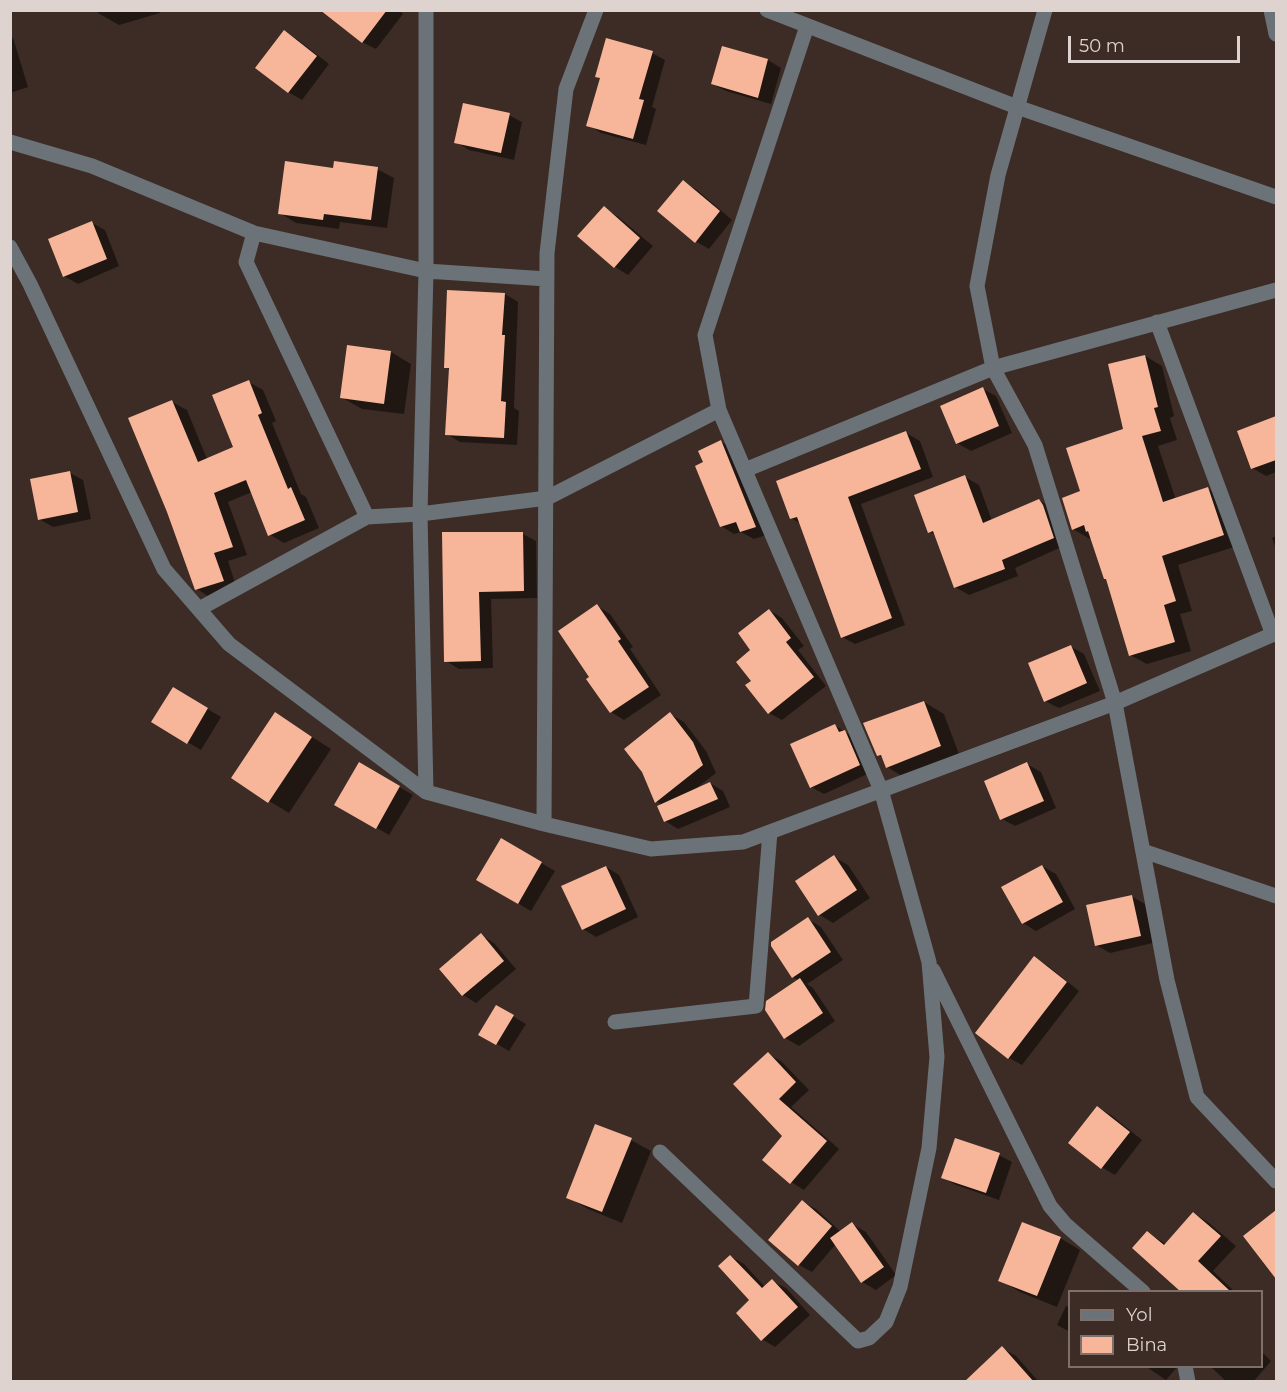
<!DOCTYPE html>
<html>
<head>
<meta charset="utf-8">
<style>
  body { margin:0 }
  #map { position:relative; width:1287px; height:1392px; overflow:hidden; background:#3c2c25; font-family:Montserrat,sans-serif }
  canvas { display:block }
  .frame { position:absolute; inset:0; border:12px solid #ded3cf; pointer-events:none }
  .legend { position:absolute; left:1068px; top:1290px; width:195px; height:78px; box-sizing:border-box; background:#3c2c25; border:2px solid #7d6f69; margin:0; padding:8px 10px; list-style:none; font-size:18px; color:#ded3cf }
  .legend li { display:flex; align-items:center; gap:12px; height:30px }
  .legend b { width:30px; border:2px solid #7d6f69 }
  .scale { position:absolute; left:1068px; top:36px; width:172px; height:27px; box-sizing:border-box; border:3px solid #ded3cf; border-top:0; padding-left:8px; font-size:18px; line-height:21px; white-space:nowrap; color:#ded3cf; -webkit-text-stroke:4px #3c2c25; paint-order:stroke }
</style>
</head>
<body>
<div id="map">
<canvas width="1287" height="1392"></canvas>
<div class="frame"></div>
<ul class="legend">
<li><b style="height:8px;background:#6c7378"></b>Yol</li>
<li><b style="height:16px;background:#f7b69a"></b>Bina</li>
</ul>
<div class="scale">50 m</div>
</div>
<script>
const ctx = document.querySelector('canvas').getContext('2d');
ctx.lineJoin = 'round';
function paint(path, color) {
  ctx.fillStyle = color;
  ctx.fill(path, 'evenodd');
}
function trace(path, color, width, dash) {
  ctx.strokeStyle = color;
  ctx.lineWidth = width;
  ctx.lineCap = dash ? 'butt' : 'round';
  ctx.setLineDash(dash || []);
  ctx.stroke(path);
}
const shadow = new Path2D(`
  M98,10H159L160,13L119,25L98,13Z
  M337,10H399L403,14L376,49L362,42Z
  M285,32L298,40L329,64L302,100L288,92Z
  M10,37L13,38L28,87L10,93Z
  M723,47L768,60L781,68L771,104L726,91L712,84Z
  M652,53L665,60L652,107L656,109L646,145L601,133L588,125L601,79L597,76Z
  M509,115L522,122L514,160L469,150L456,142Z
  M377,169L394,178L387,228L340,222L339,229L296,223L280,213L334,170Z
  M683,182L697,190L732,220L709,249L695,241Z
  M604,208L617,216L653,246L628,275L615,267Z
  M92,223L105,230L119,266L78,284L64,276Z
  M505,294L518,302L514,408L519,411L517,445L460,442L447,434L450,370L446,367Z
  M348,347L391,352L411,364L404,414L362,409L341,397Z
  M1145,356L1162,366L1174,416L1170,418L1177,440L1158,446L1176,500L1208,489L1225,499L1240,545L1178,565L1192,611L1180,614L1191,651L1147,664L1130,655L1108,580L1092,538L1090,539L1073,529L1082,492L1125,430Z
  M249,382L263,390L276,421L272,423L301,494L306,497L319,528L284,543L269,534L252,492L228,502L247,555L228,561L237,589L211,598L197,589L172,402L187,410L207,459L235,448Z
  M983,389L996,396L1012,433L971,451L957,443Z
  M1276,418V472L1266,476L1252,468L1239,432Z
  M906,433L920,441L933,477L861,504L905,625L855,644L842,637L801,524L791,518Z
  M721,442L734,449L769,534L754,539L741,532L734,534L721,526L705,463Z
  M70,473L83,480L91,519L53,527L39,519Z
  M965,477L979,485L992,521L1039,500L1052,508L1066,545L1015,568L1018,576L969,595L955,587L936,535L930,532Z
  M443,534H523L536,541L537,598L491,599L493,668L459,669L446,661Z
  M1276,536V549L1272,538Z
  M597,606L610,614L633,647L630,649L661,695L624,720L611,712L591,677Z
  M769,610L782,618L804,646L798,650L826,686L782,720L769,713L753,681L752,650Z
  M1070,646L1084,654L1100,691L1059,708L1045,701Z
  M174,689L221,717L201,750L153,722Z
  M924,702L944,714L960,757L907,779L887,767L884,758L878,755Z
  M670,714L684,722L706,751L716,773L695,789L710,783L723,791L730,807L678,829L665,821L663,805L656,801Z
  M834,725L858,740L872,772L824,794L811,787Z
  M295,726L331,749L289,813L269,801Z
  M360,764L413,795L389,835L336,804Z
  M1027,764L1041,772L1056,808L1015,826L1002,819Z
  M502,840L555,871L531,911L478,880Z
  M834,857L848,865L870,898L833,923L820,915L797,882Z
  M1042,866L1056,874L1075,909L1036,931L1023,923Z
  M606,867L619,875L638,917L596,937L583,929Z
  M1131,896L1145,904L1153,943L1110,953L1096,945Z
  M808,919L821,927L843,960L807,984L813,988L835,1021L799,1046L785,1038L766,1010L799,981L793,977L772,946Z
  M481,935L494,943L516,969L476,1003L463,995Z
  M1035,958L1048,966L1079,991L1022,1065L1009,1058Z
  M497,1007L526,1024L509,1051L480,1034Z
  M768,1054L781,1061L809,1090L791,1107L839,1149L804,1190L791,1182Z
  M1098,1108L1111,1115L1142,1140L1115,1175L1101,1167Z
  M631,1140L651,1151L622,1223L588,1209L567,1197Z
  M999,1155L1012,1162L999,1200L956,1185L943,1178Z
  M803,1202L816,1209L841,1232L852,1224L866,1232L896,1275L876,1290L862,1282L836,1244L812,1272L799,1265Z
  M1276,1212V1276L1245,1236Z
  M1194,1213L1209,1223L1236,1246L1213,1271L1235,1292H1184L1148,1233L1166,1244Z
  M1060,1238L1080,1250L1057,1307L1020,1292L1000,1280Z
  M730,1256L744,1264L765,1287L772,1281L786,1288L810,1315L775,1347L762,1339L751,1300Z
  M1066,1306L1070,1307V1332L1057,1325Z
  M1002,1348L1016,1356L1039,1382H978Z
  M1262,1352L1271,1361L1253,1382H1227L1210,1366H1262Z
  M1145,1366H1178L1166,1380Z`);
const building = new Path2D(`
  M320,10H387L362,43Z
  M284,30L317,56L288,93L255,68Z
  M606,38L653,51L639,99L644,100L633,139L586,126L600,78L595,77Z
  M722,46L768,59L758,98L711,84Z
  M463,103L510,113L501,153L454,143Z
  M285,161L333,168L334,161L378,167L371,220L324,214L323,220L278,214Z
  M683,180L720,211L695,243L657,211Z
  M604,206L640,238L614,268L577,236Z
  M92,221L107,259L63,277L48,239Z
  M447,290L505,293L502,335H505L501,401L506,402L504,438L445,435L449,368H444Z
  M347,345L391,351L384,404L340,398Z
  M1145,355L1158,407L1154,408L1161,431L1142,436L1163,502L1208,487L1224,535L1162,556L1176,601L1164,605L1175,642L1129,656L1106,579H1104L1088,531L1086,532L1084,525L1072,530L1062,498L1080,491L1066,448L1123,429L1108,364Z
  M249,380L262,413L258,415L288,489L291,487L305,520L268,536L246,480L214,493L233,547L214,553L224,581L195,590L167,512L128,418L172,400L198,462L233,447L212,395Z
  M983,387L999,426L956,444L940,406Z
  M1276,416V460L1251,469L1237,431Z
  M906,431L921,469L848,497L892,618L841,638L797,517L790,519L776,481Z
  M721,440L756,527L740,532L736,522L720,527L695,466L703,462L698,451Z
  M70,471L78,512L38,520L30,479Z
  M965,475L983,523L1039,499L1043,505L1054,538L1002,560L1005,569L954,588L933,531L928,533L914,495Z
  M442,532H523L524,591L479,592L481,661L444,662Z
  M597,604L621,639L618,641L649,687L610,713L586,679L589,677L558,631Z
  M769,609L791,638L786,642L814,677L768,714L745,685L751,681L736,662L750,650L738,633Z
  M1071,645L1087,683L1044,702L1028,663Z
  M173,687L208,708L187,744L151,722Z
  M924,701L941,746L886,768L881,755L877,756L863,723Z
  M275,712L312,737L268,803L231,778Z
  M670,712L693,742L703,765L655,803L642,772L624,749Z
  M835,724L839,732L845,730L860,765L810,788L790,744Z
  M359,762L400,786L376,829L334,805Z
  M1027,762L1044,801L1000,820L984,781Z
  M710,782L718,799L664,822L657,806Z
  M501,838L542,862L518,904L476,880Z
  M834,855L857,890L818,916L795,881Z
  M1042,865L1063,902L1022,924L1001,887Z
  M606,866L626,909L582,930L561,886Z
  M1132,895L1141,936L1095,946L1086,905Z
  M808,917L831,952L792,978L771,946V942Z
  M481,933L504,961L462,996L439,969Z
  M1034,956L1067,982L1008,1059L975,1033Z
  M800,978L823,1013L784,1039L765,1010L766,1001Z
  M496,1005L514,1015L496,1045L478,1035Z
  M768,1052L796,1082L779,1099L827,1141L790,1184L762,1160L782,1136L733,1084Z
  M1097,1106L1130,1132L1101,1169L1068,1143Z
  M595,1124L632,1138L602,1212L566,1198Z
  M955,1138L1000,1153L986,1193L941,1178Z
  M802,1200L832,1226L798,1266L768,1240Z
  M1276,1210V1279L1243,1236Z
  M1193,1212L1221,1236L1198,1261L1231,1292H1181L1132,1248L1147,1231L1164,1245Z
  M852,1222L884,1267L861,1283L830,1238Z
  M1022,1222L1061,1237L1037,1296L998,1281Z
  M730,1255L762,1288L772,1279L798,1307L761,1341L736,1313L749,1300L718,1266Z
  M1002,1346L1034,1382H964Z`);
const minor = new Path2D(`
  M426,10V271L420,514L426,792
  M767,10L1017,107L1276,197
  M1045,10L998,175L977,286L993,368L1035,445L1115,703L1167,980L1197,1097L1276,1181
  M1271,10L1276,34
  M10,142L92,166L254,233L426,271L547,279
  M254,233L246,262L367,517L420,514L547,498L719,410L705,335L807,26
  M10,247L30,284L164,569L229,644L426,792L544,824L651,849L743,842L1115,703L1276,633
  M1157,322L1273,635
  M745,470L993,368L1276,290
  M199,609L367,517
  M544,824L547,253L566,89L596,10
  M1143,851L1276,896
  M933,970L1050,1206L1066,1225L1143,1292
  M615,1022L756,1006L770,832
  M660,1152L858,1341L869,1338L886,1322L900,1287L929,1148L937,1057L929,962L881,790L719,410
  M1185,1366L1188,1382`);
paint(shadow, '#0007');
paint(building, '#f7b69a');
trace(minor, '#6c7378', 15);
</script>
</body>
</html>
